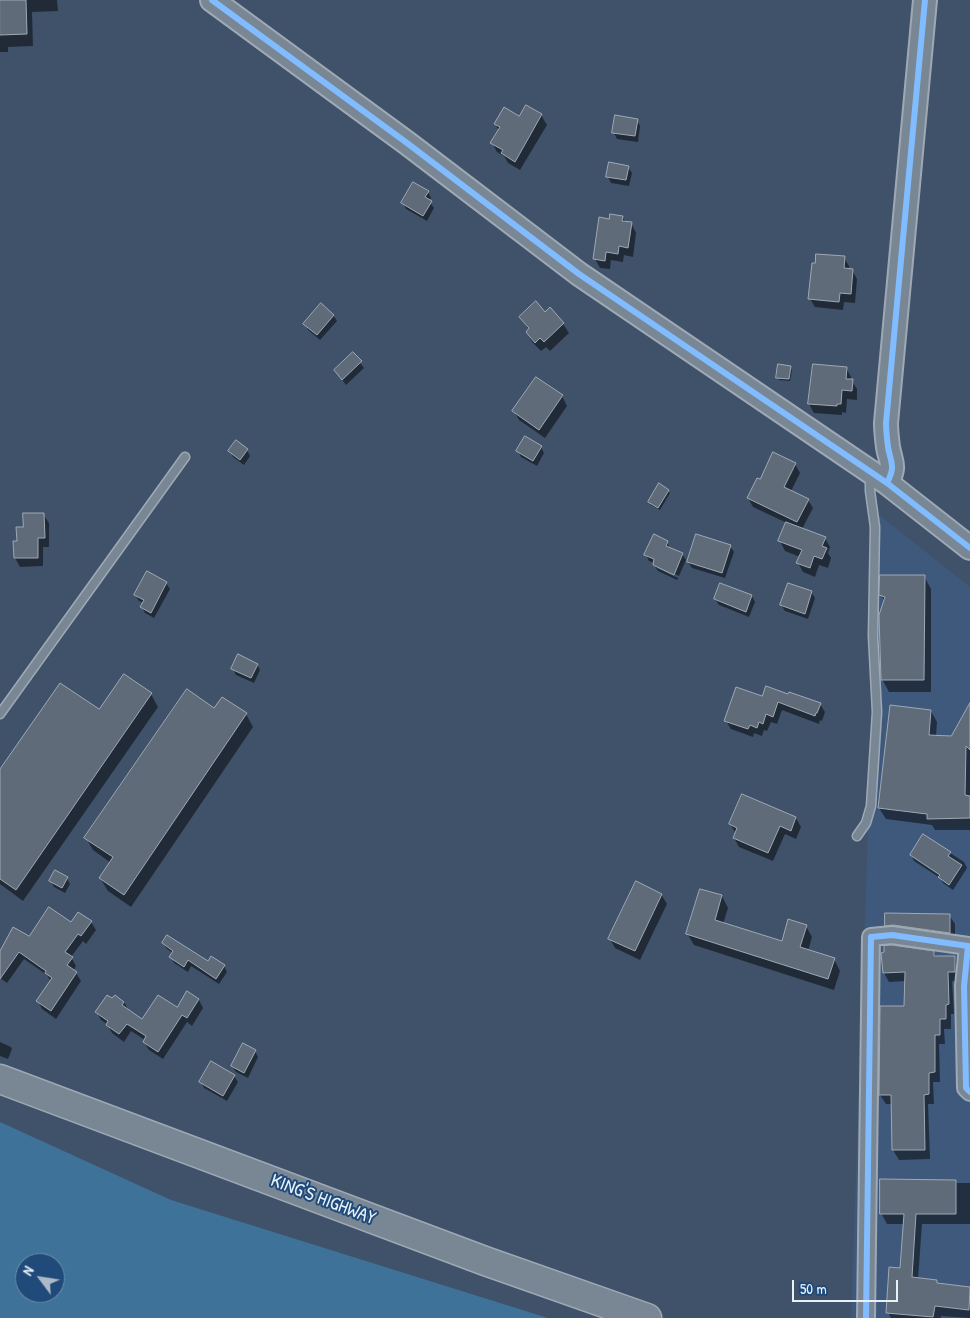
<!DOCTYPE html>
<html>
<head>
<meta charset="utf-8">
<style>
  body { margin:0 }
  #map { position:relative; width:970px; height:1318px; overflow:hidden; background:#3f526a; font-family:"Patrick Hand",sans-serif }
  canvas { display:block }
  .north { position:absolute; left:15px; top:1253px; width:50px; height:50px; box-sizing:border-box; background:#1f4a7a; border:1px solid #6f8dac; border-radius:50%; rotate:301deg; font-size:14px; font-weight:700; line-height:20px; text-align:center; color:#e8f1f8 }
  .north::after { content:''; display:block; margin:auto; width:18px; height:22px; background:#adb9c6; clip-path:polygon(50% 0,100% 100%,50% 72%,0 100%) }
  .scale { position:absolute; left:792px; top:1280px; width:106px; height:22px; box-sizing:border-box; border:2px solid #e8f1f8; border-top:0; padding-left:6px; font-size:15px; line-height:18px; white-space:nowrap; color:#e8f1f8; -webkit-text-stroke:4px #1f4a7a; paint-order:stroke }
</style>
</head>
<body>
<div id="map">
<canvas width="970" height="1318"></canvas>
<div class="north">N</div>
<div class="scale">50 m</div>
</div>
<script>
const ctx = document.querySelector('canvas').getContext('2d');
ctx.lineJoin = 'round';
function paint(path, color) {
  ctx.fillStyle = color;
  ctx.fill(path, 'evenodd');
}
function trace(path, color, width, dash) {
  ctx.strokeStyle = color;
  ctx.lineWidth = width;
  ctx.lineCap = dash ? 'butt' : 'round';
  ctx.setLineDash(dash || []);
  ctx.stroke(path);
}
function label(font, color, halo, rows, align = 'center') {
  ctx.font = font + ' "Patrick Hand",sans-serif';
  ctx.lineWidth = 4;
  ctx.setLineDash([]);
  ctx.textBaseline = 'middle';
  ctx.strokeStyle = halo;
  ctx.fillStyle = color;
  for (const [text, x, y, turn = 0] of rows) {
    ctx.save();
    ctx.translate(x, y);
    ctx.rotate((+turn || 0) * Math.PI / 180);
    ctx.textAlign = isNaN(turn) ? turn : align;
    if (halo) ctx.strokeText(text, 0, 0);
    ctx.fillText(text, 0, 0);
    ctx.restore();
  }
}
const built = new Path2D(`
  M879,515L970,587V1318H851Z`);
const water = new Path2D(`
  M0,1122L171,1200L548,1318H0ZM25,1263H55V1293H25Z`);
const shadow = new Path2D(`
  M0,0H57L58,11L32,12L33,46L8,47V52H0Z
  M527,107L541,115L547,125L520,170L508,163L504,156L497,152L492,143L499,131L495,124L520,118Z
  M637,120L640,126L638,142L617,139L614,133Z
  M628,167L632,173L629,186L611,183L608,177Z
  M428,192L431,198L429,201L434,208L427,221L406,209L403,203Z
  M622,217L626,222L631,223L636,233L633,257L624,255L623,262L611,260L610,269L600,268L595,259Z
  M844,258L849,266V270H852L857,279L855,303L844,302L843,310L815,307L810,299Z
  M545,314L563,324L569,333L550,351L546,347L541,351L532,342L527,332L529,330L521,317Z
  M333,315L337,321L320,340L308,330L305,324Z
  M353,354L364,368L346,385L335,370Z
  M790,367L792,370L790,381L779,380L778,377Z
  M846,368L851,377V380L857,389V400L847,399L846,413L842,412V415L814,413L809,404Z
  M562,396L567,406L545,438L519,420L514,411Z
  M541,447L544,453L537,466L521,457L518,451Z
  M247,450L250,456L244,465L233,457L230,451Z
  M795,464L800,473L791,491L808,500L813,508L802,529L825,538L830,547L828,553L831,558L828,568L819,565L815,577L803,572L798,563L800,557L785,551L780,541L787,523L753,507L748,498L760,481Z
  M668,491L670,493L660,510L651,505L649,502Z
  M43,514L49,523V547H43V566L20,567L15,558L18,542L24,528Z
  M667,542L670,549L682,554L686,560L679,576L657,566V568L678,578L677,580L658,571L654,565L655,563L649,561L646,555Z
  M730,546L734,552L725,578L692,568L688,562Z
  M924,576L931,589V692H889L882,679L885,602L881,594Z
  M166,583L170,589L154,618L145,613L142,607L144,603L139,601L135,595Z
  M812,593L815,598L808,619L785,611L781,605Z
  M752,596L755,602L749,617L719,605L715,599Z
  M257,664L260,670L254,683L236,675L233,669Z
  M151,694L158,707L23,901L0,884V772Z
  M763,698L820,704L825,712L822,721L820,720L819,724L782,710L777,724L771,722L767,731L764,730L762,736L754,733L753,737L731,729L726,721Z
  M970,707V830H935L932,825L886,819L879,808L931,711L937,722L936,736L952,737Z
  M215,709L246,714L253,727L131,907L108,891L100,878L111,863L93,850L86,838Z
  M796,818L801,827L796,839L785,834L773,861L739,847L734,838L736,834L730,824Z
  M924,836L964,862L967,868L953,890L943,883L940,878L914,861L911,855Z
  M67,878L70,884L65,893L54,887L51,881Z
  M661,894L667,904L640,960L615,948L610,939Z
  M722,896L728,908L723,924L783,943L806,926L812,937L808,951L834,959L840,971L834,990L694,945L687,933Z
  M949,915L955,924V942L891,935L886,925Z
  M91,922L96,930L86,944L83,941L71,957L76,966L73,971L76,973L81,981L56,1019L42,1009L38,1001L51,982L47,975L24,959L7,983L0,978V953L29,938L72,924Z
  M163,943L209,962L224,966L227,972L219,984L191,966L188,972L174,963L171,957L173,953L167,949Z
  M934,952L936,957L955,958L960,967V982L952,981L954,1014H951V1029H944L945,1044H939L940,1082H933L934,1104H928L930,1159L899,1160L893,1150L892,1104H886L880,1095L905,1007L906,981L889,982L884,973Z
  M188,993L199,1000L203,1008L192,1026L187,1022L163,1059L149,1050L144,1042L145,1040L131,1031L124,1042L112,1033L107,1024L101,1020L97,1012L124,1002L129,1011L143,1021L178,1008Z
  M0,1042L11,1047L12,1049L8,1059L0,1056Z
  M255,1051L258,1057L248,1078L236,1072L232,1066Z
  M212,1063L234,1076L238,1082L227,1101L204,1088L201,1082Z
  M955,1181L957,1183H970V1224H922L918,1279L936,1281L939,1285L970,1288V1318L941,1316V1318H891L888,1312L901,1269L904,1224H887L881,1213Z`);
const building = new Path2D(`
  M0,0H26L27,34L0,35Z
  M526,105L542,114L515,162L501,153L503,150L490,143L500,127L494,124L504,107L519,116Z
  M615,115L638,119L635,136L612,133Z
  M609,162L629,166L626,180L606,177Z
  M413,182L429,191L425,197L432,201L423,216L401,203Z
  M610,214L623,216L622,221L632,222L628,248L619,246L618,254L606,252L605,261L593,259L599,217L609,219Z
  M816,254L845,256L844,268L853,269L851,294L840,293L839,302L808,299L812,263H815Z
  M536,301L545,312L550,307L564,323L544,342L540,338L535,343L526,332L529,328L519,317Z
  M321,303L334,315L317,335L303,324Z
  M353,352L362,361L342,380L334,370Z
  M778,364L791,366L789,379L776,378Z
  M813,364L847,367L846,379H853L852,391L842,390L841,404H837V406L808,404Z
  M536,377L563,395L539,430L512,411Z
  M525,436L542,446L533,461L516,451Z
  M236,440L248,449L240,460L228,451Z
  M773,452L796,463L784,487L809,499L797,522L747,498L757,478L760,479Z
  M659,483L669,490L658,508L648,502Z
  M23,513H44L45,538H38V558H14L13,541H17L16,527H23Z
  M786,522L826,537L822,546L827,548L822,559L814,556L810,568L796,563L802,550L778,541Z
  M654,534L668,541L666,546L683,553L674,575L653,565L654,559L644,555Z
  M696,534L731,545L722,573L687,562Z
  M147,571L167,582L151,613L140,607L144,600L134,595Z
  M880,575H925L924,680H881L879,615L885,597L879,595Z
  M720,583L752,595L746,612L714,599Z
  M788,583L812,591L805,614L780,605Z
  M238,654L258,664L251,678L231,669Z
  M124,674L152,693L16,890L0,879V769L60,683L99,709Z
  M766,686L788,694L789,692L821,703L817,713H816L815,716L778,702L773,717L766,714L763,724L759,722L757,728L750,725L748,729L724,721L736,687L762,696Z
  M187,689L214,708L222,697L247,713L124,895L99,878L113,857L84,838Z
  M970,703V750L966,746L965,795L970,796V818L927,819V814L878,808L890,705L931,710L929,735L951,736Z
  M742,794L796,817L791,831L780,826L768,853L733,838L737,828L729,824Z
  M923,834L951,852L948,856L962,865L949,885L938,877L940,875L910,855Z
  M55,870L68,877L62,888L49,881Z
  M636,881L662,894L635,951L608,939Z
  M700,889L722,895L715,920L782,941L788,919L807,925L800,947L835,958L828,979L686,934Z
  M49,907L71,922L78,912L92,921L81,936L78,934L65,952L73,957L67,965L77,972L51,1011L36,1001L52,978L45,973L46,971L19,952L0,979V951L13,927L29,936Z
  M885,913L950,914V933L893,925L885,926Z
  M167,935L208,961L211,956L225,965L216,979L188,960L184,967L169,957L173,951L162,943Z
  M892,945L934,951V956H955V972H948L949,1004L946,1005V1019H940V1035H935V1072L929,1073V1094L924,1095L925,1150H892L891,1095H879L880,1006H904L905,972L883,973L881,953L884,952V946Z
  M187,991L199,999L187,1018L182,1015L158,1052L143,1042L146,1036L127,1024L119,1034L106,1025L108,1021L95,1012L107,995L112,998L115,995L124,1002L122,1005L142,1019L158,995L177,1007Z
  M243,1043L256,1050L244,1073L231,1066Z
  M211,1061L235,1075L223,1096L199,1082Z
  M880,1179L956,1180V1214H916L912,1277L937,1280V1283L970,1287L969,1310L935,1306L933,1317L886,1313L889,1267L900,1268L904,1214H880Z`);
const lane = new Path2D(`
  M0,714L185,457
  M857,836L866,823L871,806L877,712L873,636L875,527L870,491V483L873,477`);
const street = new Path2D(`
  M866,1318L871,937L892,935L968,946L964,986L966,1088L970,1092`);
const secondary = new Path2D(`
  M212,0L407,143L579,274L887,483
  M925,0L886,423C886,431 887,439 888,447C891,464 896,465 887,483L970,548`);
const highway = new Path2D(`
  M0,1079L485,1261L647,1318`);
const cycleway = new Path2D(`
  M212,0L407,143L579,274L887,483
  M925,0L886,423C886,431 887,439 888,447C891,464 896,465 887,483L970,548
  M866,1318L871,937L892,935L968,946L964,986L966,1088L970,1092`);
const streetNames = [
  ["KING'S HIGHWAY",323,1200,21]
];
paint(built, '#3e597b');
paint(water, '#3f7298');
paint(shadow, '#0007');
paint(building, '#606b79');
trace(building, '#9fa9b5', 1);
trace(lane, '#9fa9b5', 11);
trace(street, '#9fa9b5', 20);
trace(secondary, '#9fa9b5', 26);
trace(highway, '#9fa9b5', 31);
trace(lane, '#798694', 8);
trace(street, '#798694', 16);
trace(secondary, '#798694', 22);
trace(highway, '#798694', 28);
trace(cycleway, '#80bcff', 6);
label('19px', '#e8f1f8', '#1f4a7a', streetNames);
</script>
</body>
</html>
